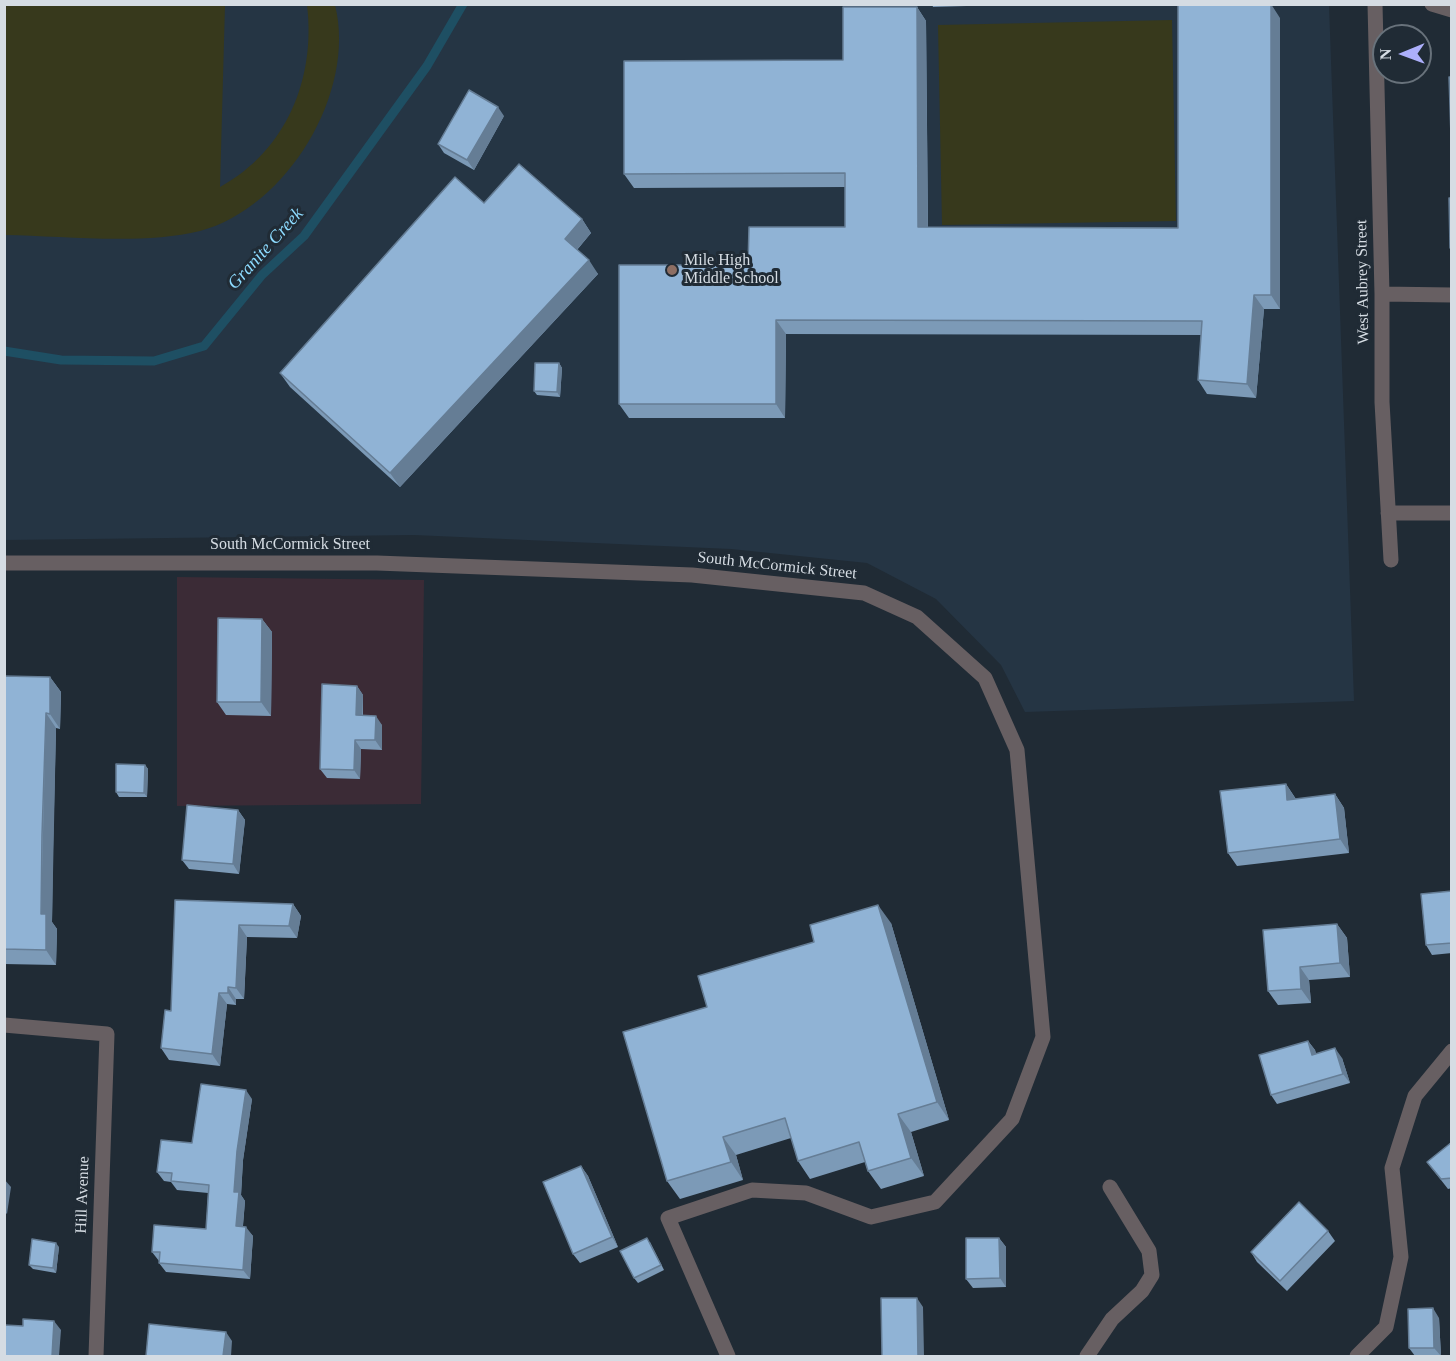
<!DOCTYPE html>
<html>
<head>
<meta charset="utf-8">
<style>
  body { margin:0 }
  #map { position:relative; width:1456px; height:1361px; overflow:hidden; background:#202b35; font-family:Georgia,serif }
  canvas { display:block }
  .frame { position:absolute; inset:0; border:6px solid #d5dce3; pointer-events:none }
  .north { position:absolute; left:1372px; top:24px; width:60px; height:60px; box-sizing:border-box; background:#202b35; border:2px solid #68727b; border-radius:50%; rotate:269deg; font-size:16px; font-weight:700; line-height:24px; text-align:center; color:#d5dce3 }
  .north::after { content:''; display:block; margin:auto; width:21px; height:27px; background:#acaffb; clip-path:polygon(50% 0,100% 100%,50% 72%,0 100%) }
</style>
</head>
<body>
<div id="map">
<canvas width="1456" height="1361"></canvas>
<div class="frame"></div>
<div class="north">N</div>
</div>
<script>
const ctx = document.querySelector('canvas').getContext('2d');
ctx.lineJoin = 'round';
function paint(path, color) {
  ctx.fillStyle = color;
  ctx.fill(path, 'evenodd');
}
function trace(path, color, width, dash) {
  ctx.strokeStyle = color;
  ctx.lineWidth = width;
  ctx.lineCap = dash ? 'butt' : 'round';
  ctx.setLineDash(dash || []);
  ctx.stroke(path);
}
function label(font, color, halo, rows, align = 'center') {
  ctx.font = font + ' Georgia,serif';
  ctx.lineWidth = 6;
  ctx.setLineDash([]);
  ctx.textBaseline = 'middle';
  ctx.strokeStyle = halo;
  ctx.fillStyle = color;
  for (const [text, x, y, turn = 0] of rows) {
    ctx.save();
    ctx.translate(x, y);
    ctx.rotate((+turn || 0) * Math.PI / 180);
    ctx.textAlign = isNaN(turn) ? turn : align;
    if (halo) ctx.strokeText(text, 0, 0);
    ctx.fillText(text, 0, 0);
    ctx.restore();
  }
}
const commercial = new Path2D(`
  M177,577L424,580L421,804L177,806Z`);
const built = new Path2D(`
  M4,5H1329L1354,701L1025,712L1001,665L936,599L867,563L731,549L414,535L5,540Z`);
const green = new Path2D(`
  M5,4L225,5L220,187C286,151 316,79 307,5H335C357,92 287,208 200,231C144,245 63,236 5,235Z
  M1172,20L1176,221L942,225L938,25Z`);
const stream = new Path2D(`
  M4,351L61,360L154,361L204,346L262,275L304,236L427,66L463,4`);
const lane = new Path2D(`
  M1087,1356L1112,1319L1142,1291L1152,1275L1149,1251L1110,1187`);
const street = new Path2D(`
  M1375,4L1382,294V402L1391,560
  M1432,4L1452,10
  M1382,294L1452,295
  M1388,513H1452
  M4,563H377L692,575L864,593L917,617L985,678L1017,750L1043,1037L1012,1119L935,1202L871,1217L806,1193L752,1190L668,1218L728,1356
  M4,1025L107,1034L96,1356
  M1357,1356L1386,1327L1401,1257L1392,1168L1415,1096L1452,1051`);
const wall = new Path2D(`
  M932,4H1033L933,7Z
  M917,7L926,21L928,227L1178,228L1280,18V309H1264L1256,398L1207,394L1198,380L1201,335L786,334L785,418H629L619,404L748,265L845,227V187L634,188L624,174L843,60Z
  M504,116L474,170L444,153L438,144Z
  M484,203L582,219L591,233L577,250L598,274L400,487L290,387L280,373Z
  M559,363L562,368L560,397L537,395L534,391Z
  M262,619L272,632L271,716L226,715L217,702Z
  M4,676L50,677L61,692L60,729L56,728L53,850L52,922L57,929L56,965L4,964Z
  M357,686L363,695V715L382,725V750L361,749L360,779L327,778L320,769Z
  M145,765L148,769L147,797H119L116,792Z
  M1286,784L1296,799L1335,794L1344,808L1349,853L1237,866L1228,853Z
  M238,810L245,820L239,874L189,869L182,860Z
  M1452,891V953L1432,955L1426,945Z
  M175,900L293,904L301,916L297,938L247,937L244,999H236V1005L227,1004L220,1066L169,1060L161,1048L171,1011Z
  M891,923L949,1120L911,1132L924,1176L881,1189L868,1171L865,1162L810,1179L798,1161L791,1138L736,1155L743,1180L680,1199L667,1181L707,1007Z
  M1337,924L1347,938L1350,977L1309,980L1311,1003L1278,1005L1268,991Z
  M1308,1041L1315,1050L1316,1054L1342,1058L1350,1083L1277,1104L1271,1095Z
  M252,1099L243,1160L241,1195L245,1201L243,1226L253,1236L250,1279L166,1272L159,1263L160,1261H159L152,1252L206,1229L208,1193L177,1190L171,1182L164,1181L157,1172L192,1143Z
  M1452,1142V1188L1448,1189L1427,1162Z
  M581,1166L588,1176L618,1247L580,1263L573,1254Z
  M1328,1231L1335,1241L1287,1291L1257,1262L1251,1252Z
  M999,1238L1006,1247V1287L973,1288L966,1279Z
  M650,1242L664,1270L638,1283L634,1278Z
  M59,1247L56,1273L33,1269L29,1265Z
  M1439,1318L1441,1356H1415L1409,1348Z`);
const shadedWall = new Path2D(`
  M1271,4L1280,18V309L1271,295Z
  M917,7L926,21L928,241L918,227Z
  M498,107L504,116L474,170L467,160Z
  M582,219L591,233L574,253L565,239Z
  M589,260L598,274L400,487L390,473Z
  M1254,295L1264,309L1256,398L1247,384Z
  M776,320L786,334L785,418L776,404Z
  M559,363L562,368L560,397L557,392Z
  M262,619L272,632L271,716L261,702Z
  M50,677L61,692L60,729L50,714Z
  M357,686L363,695L362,724L356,715Z
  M46,713L56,728L52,922L57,929L56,965L46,950L41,914Z
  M376,716L382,725V750L375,740Z
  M355,740L361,749L360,779L354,770Z
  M145,765L148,769L147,797L144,793Z
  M1286,784L1295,798L1297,814L1287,800Z
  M1335,794L1344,808L1349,853L1340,839Z
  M238,810L245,820L239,874L233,864Z
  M293,904L301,916L297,938L289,926Z
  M878,905L891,923L949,1120L937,1102Z
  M1337,924L1347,938L1350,977L1340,963Z
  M239,925L247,937L244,999L236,988Z
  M1300,967L1309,980L1311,1003L1301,989Z
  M228,987L236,999V1005L228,993Z
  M219,993L227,1004L220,1066L212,1054Z
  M1308,1041L1315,1050L1319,1064L1312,1055Z
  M1335,1048L1342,1058L1350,1083L1343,1074Z
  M246,1090L252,1099L243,1160L241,1195L245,1201L242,1235L236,1226L234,1192L237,1151Z
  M898,1114L911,1132L924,1176L911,1158Z
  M723,1137L736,1155L743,1180L731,1162Z
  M581,1166L588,1176L618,1247L612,1237Z
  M4,1179L11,1187L7,1214L4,1211Z
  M246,1227L253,1236L250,1279L243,1270Z
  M999,1238L1006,1247V1287L1000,1278Z
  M56,1243L59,1247L56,1273L53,1268Z
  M917,1298L923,1307L924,1356H918Z
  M1433,1308L1439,1318L1441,1356L1434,1348Z
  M54,1321L61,1330L59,1356H52Z
  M226,1332L232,1341L231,1356H223Z`);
const building = new Path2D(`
  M1178,4H1271V295H1254L1247,384L1198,380L1202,321L776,320V404H619V265H748L749,227H845V173L624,174V61L843,60V7H917L918,227L1178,228Z
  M1449,77H1452V166Z
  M469,90L498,107L467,160L438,144Z
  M519,164L582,219L565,239L589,260L390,473L280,373L455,177L484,203Z
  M1449,198H1452V248H1450Z
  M535,363H559L557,392L534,391Z
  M218,618L262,619L261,702H217Z
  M4,676L50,677V714L46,713L42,835L41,914H46V950L4,949Z
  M322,684L357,686L356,715L376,716L375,740H355L354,770L320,769Z
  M116,764L145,765L144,793L116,792Z
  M1286,784L1287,800L1335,794L1340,839L1228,853L1220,791Z
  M187,805L238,810L233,864L182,860Z
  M1452,891V943L1426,945L1421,894Z
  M175,900L293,904L289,926L239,925L236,988L228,987V993H219L212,1054L161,1048L165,1010L171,1011Z
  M878,905L937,1102L898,1114L911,1158L868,1171L859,1142L798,1161L785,1118L723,1137L731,1162L667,1181L623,1032L707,1007L698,976L814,942L810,925Z
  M1337,924L1340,963L1300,967L1301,989L1268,991L1263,930Z
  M1308,1041L1312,1055L1335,1048L1343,1074L1271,1095L1259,1055Z
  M201,1084L246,1090L237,1151L234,1192H239L236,1226L246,1227L243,1270L159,1263L160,1252H152L154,1225L206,1229L209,1185L171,1181L172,1173L157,1172L161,1140L192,1143Z
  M1452,1142V1178L1441,1179L1427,1162Z
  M581,1166L612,1237L573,1254L543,1182Z
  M1299,1202L1328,1231L1280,1281L1251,1252Z
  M647,1238L661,1265L634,1278L620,1251Z
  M966,1238H999L1000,1278L966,1279Z
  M32,1239L56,1243L53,1268L29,1265Z
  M881,1298H917L918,1356H882Z
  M1433,1308L1434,1348H1409L1408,1309Z
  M23,1319L54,1321L52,1356H4V1325L23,1326Z
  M149,1324L226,1332L223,1356H146Z`);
const markers = [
  [672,270,6,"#8d6e63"]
];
const poiNames = [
  ["Mile High",684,261],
  ["Middle School",684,279]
];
const streetNames = [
  ["West Aubrey Street",1363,282,-91],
  ["South McCormick Street",290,545],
  ["South McCormick Street",777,566,6],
  ["Hill Avenue",83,1195,-88]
];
const waterNames = [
  ["Granite Creek",266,249,-48]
];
paint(commercial, '#3b2b36');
paint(built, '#253544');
paint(green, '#37391c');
trace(stream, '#1e4f63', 9);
trace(lane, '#675f62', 15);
trace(street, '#675f62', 15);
paint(wall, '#7c9ab7');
paint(shadedWall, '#657d95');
paint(building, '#90b3d5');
trace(building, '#657d95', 1.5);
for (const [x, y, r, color] of markers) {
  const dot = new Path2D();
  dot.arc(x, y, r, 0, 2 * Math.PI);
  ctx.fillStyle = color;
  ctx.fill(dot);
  trace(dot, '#202b35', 2);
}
label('16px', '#d5dce3', '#202b35', poiNames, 'left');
label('16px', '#d5dce3', '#202b35', streetNames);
label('italic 18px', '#8ddbff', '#202b35', waterNames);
</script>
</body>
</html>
